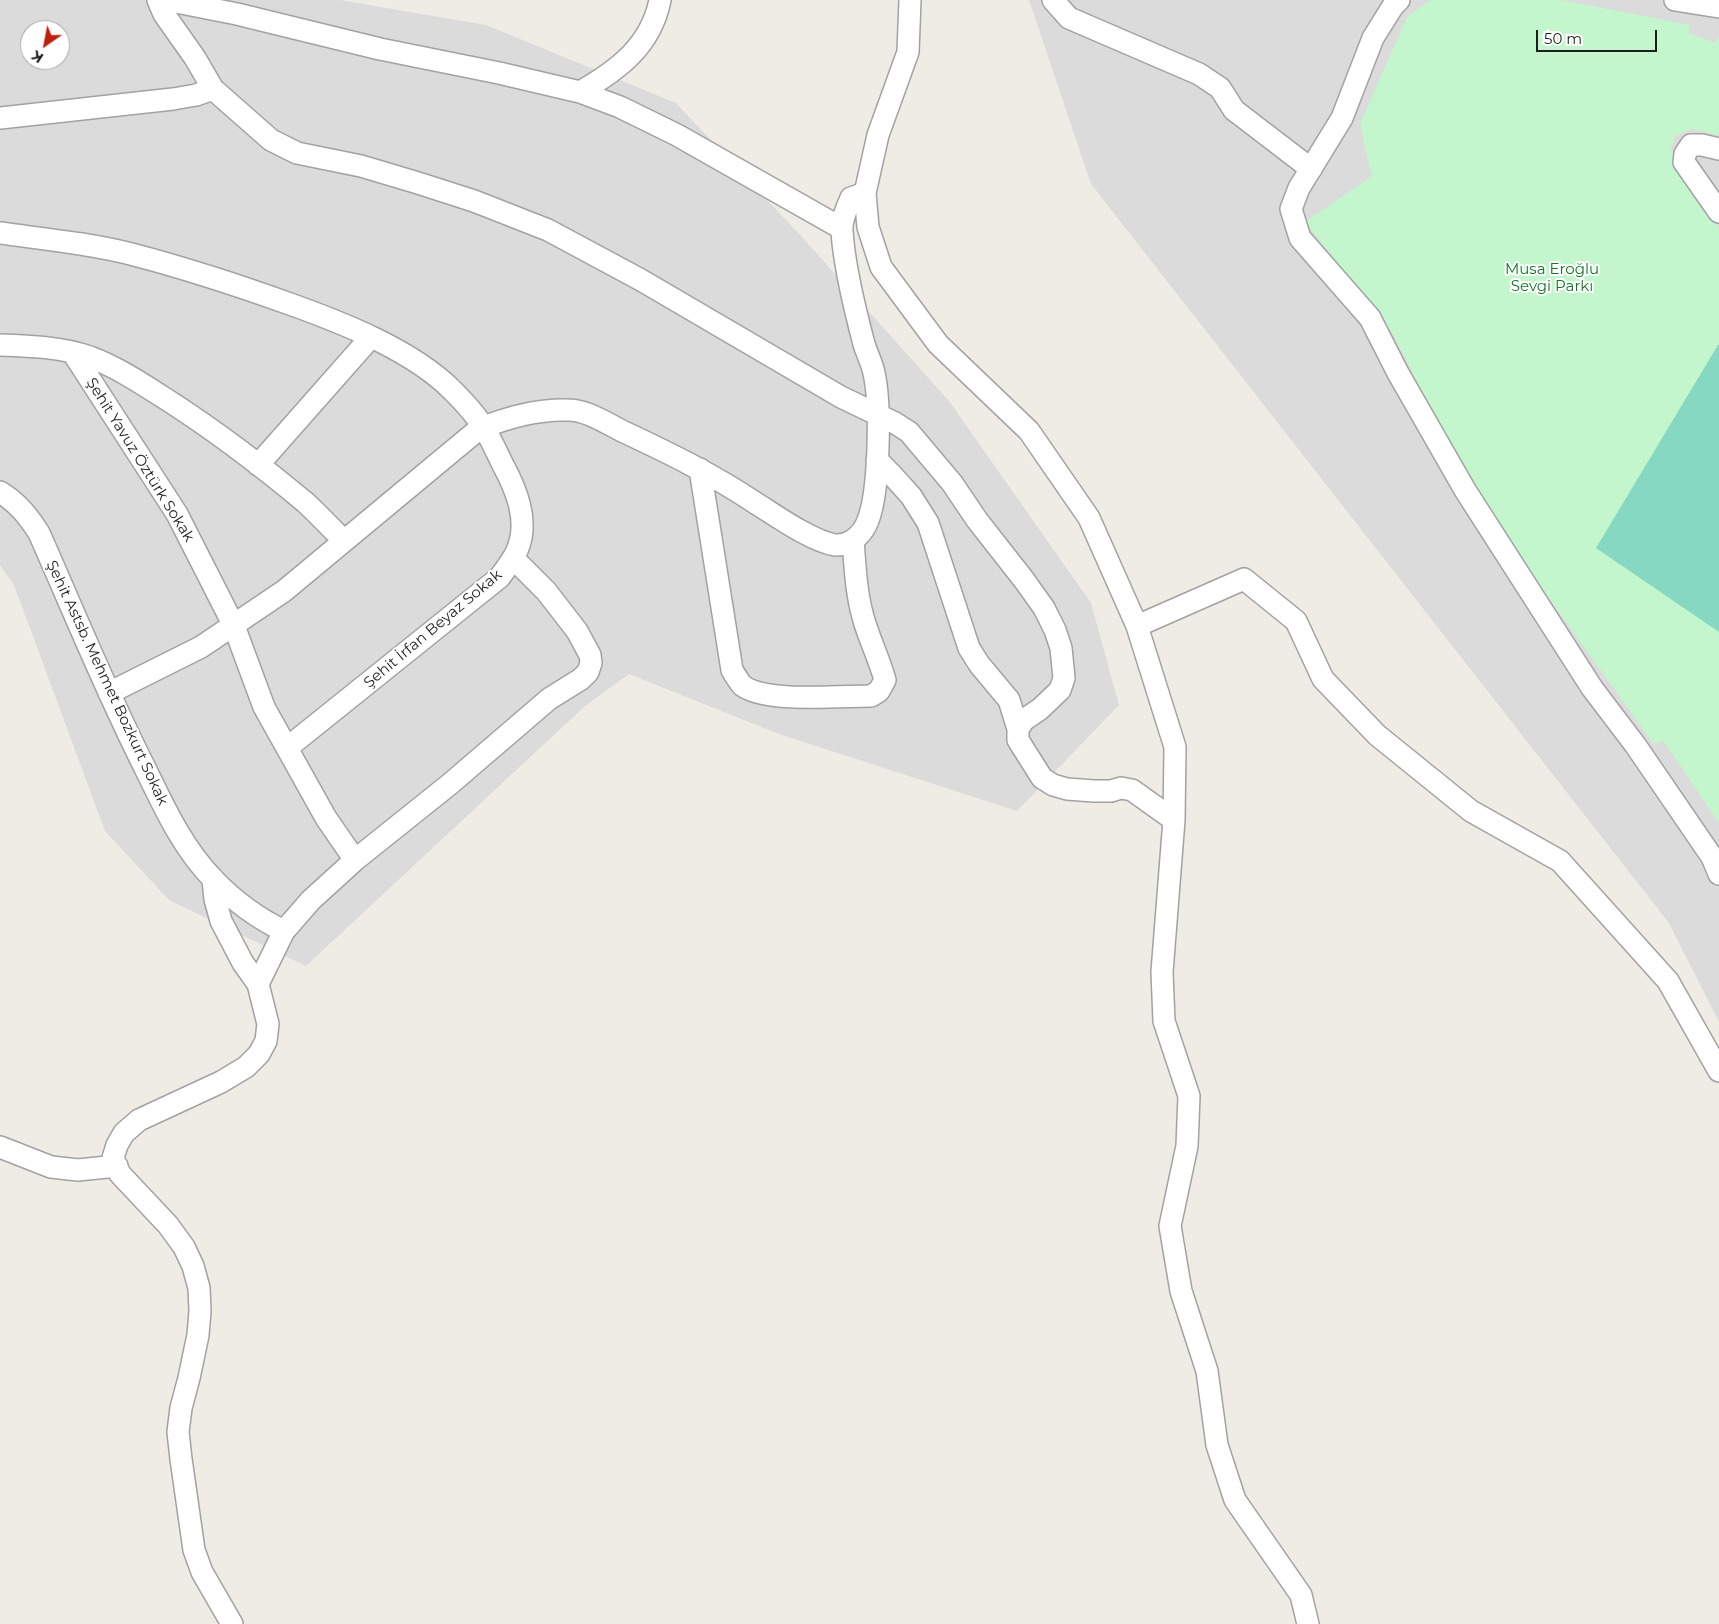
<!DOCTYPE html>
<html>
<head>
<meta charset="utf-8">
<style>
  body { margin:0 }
  #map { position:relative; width:1719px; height:1624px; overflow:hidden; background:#eeece4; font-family:Montserrat,sans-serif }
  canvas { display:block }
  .north { position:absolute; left:20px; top:20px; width:50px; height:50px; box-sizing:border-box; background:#fff; border:1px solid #a5a5a5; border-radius:50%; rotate:213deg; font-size:14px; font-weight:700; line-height:20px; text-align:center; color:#1e1e1e }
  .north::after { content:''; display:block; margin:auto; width:18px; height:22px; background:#bf200d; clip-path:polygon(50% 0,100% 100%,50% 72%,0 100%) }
  .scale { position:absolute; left:1536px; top:30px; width:121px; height:22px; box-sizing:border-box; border:2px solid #1e1e1e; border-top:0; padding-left:6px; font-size:15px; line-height:18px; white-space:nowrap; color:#1e1e1e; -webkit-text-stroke:4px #fff; paint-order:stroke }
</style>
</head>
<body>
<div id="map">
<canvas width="1719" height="1624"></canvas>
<div class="north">K</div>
<div class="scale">50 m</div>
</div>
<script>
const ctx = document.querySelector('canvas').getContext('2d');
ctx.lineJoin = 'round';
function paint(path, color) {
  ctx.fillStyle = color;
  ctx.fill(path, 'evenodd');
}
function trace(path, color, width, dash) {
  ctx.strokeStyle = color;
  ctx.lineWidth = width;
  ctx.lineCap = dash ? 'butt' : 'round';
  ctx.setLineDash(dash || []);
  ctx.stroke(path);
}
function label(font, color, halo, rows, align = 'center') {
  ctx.font = font + ' Montserrat,sans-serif';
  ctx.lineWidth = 4;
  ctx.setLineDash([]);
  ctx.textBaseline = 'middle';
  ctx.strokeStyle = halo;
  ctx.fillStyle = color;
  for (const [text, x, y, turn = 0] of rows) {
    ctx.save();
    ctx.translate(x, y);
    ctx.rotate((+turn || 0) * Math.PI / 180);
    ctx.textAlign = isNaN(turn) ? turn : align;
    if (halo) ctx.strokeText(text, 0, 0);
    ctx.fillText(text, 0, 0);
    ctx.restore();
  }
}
const residential = new Path2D(`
  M0,0H340L486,25L676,103L802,237L949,401L1091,603L1119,705L1017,811L779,734L629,674L585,706L306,966L169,900L105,831L14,585L0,565ZM30,30H60V60H30Z
  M1029,0H1719V1022L1669,923L1091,184Z`);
const park = new Path2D(`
  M1430,0H1561L1690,25L1688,33L1715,43L1719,35V135L1691,129L1675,136L1671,149L1682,175L1719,229V823L1663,740L1655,746L1503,534L1434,414L1392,333L1305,222L1372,176L1360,124L1407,17Z`);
const pitch = new Path2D(`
  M1718,345H1719V632L1596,548Z`);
const minor = new Path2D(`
  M158,0L164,14L195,58L213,89L271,140L297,153L361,166L418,183L474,201L548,230L641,280L841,397L895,423L909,432L952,483L977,520L1024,580L1044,608L1055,630L1061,648L1064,678L1060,690L1040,709L1024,720L1018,729V740L1042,778L1053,785L1067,789L1094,791H1111L1121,788L1132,790L1174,820
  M166,0L237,14L380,49L499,73L580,92L620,107L677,135L841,228
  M910,0L908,52L878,135L865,193L868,227L881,267L938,344L1029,431L1089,518L1137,626L1175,747L1174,820L1162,972L1164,1021L1189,1096L1187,1146L1170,1226L1181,1291L1207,1371L1217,1445L1235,1500L1301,1595L1308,1624
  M1053,0L1069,18L1199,74L1220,88L1234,110L1311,169
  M1399,0L1393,6L1373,38L1342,118L1299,188L1291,209L1300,238L1370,318L1398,373L1465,490L1592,688L1636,746L1712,857L1719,874
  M1675,0L1719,7
  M580,92C618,70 651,46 660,0
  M0,118L173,99L196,95L213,89
  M1719,149L1702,145H1691L1685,154L1684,162L1719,212
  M0,233C43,239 88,243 131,254C185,268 237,285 290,304C343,323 412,350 452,390C463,401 476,415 484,428C491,439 497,453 503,465C516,489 529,520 518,548C515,558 506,568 500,577L287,748
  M0,345C30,346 61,347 90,357C119,368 144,385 169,401C217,432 263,467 306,503C319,515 331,528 344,541
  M73,353L177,514L234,626L264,707L326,818L355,860
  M877,460L892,475L911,496L928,523L969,648L979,664L1009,700L1018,729
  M258,465L371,337
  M700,469L732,670C735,675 739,682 743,686C767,703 841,696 871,696L879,691L885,680C879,658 869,639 863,617C856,592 855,566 853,540
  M0,492C18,503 28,516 39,533C74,612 106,691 145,768C164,807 183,849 214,880C235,902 257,918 284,931
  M1137,626L1244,579L1296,621L1323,679L1377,735L1471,811L1560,861L1668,981L1719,1071
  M109,693L201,647L284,591L479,429C508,417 537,409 568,410C587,410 606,423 622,431C667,452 712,474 754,502C775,515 811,541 835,545C848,546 860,537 866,525C880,497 881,405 874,373C872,363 867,354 864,344C855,310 844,266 842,231C841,220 847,208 851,198L865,193
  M213,880L215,899L221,921L243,963L258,984L268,1024L266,1041L259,1054L246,1067L221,1082L139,1120L124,1133L117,1145L113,1158L120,1174L168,1225L184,1247L193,1266L199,1288L200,1311L198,1335L189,1378L181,1408L178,1432L181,1459L194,1550L202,1572L232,1624
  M258,984L284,931L311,900L355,860L450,784L549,699L581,679L588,672L591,663L590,655L577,631L546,591L513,558
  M0,1147L51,1167L78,1170L117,1166`);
const parkNames = [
  ["Musa Eroğlu",1552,270],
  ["Sevgi Parkı",1552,287]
];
const streetNames = [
  ["Şehit Yavuz Öztürk Sokak",140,460,58],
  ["Şehit İrfan Beyaz Sokak",433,629,-40],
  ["Şehit Astsb. Mehmet Bozkurt Sokak",107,683,65]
];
paint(residential, '#dcdbdb');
paint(park, '#c4f6cd');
paint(pitch, '#87d8c2');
trace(minor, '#a2a2a2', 24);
trace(minor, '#fff', 21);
label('15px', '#127526', '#fff', parkNames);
label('15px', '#1e1e1e', '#fff', streetNames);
</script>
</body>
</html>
